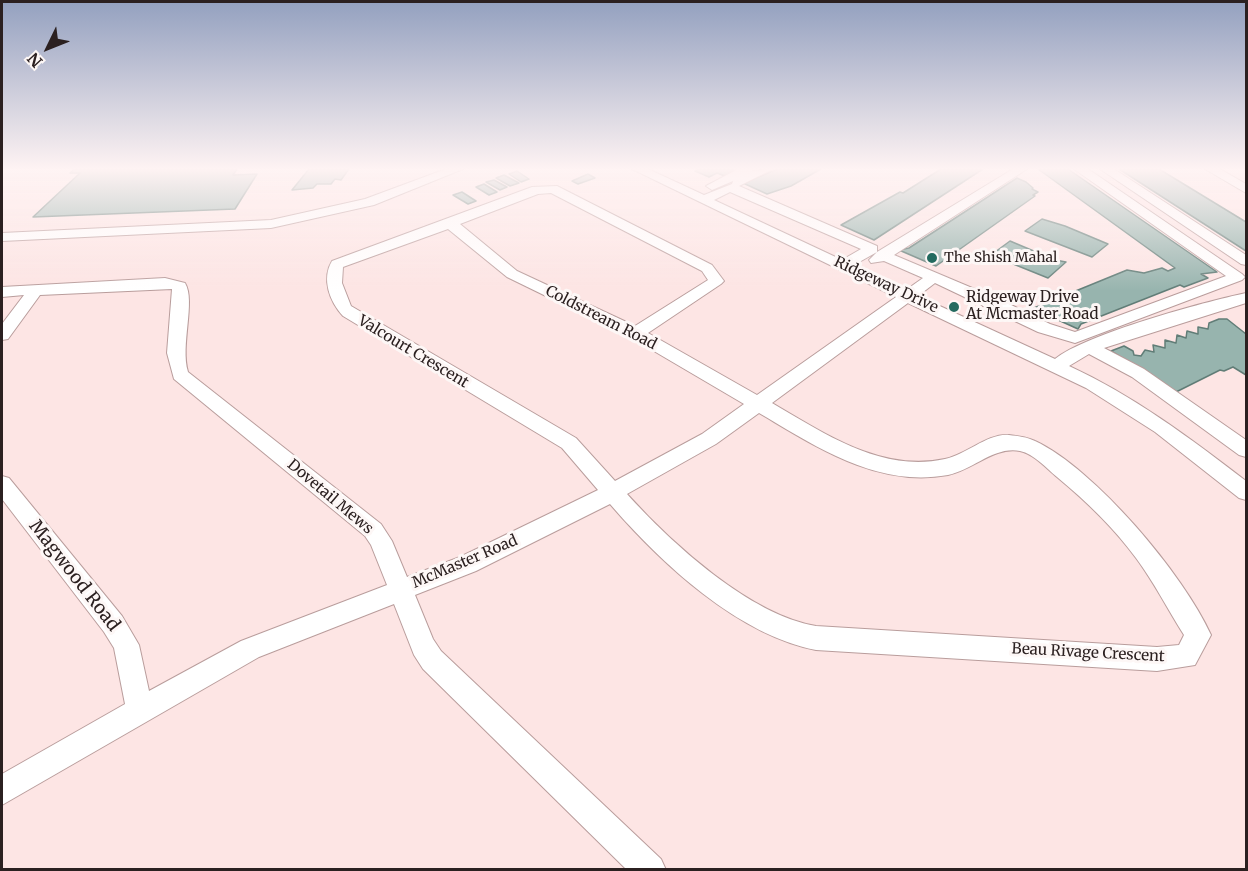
<!DOCTYPE html>
<html>
<head>
<meta charset="utf-8">
<style>
  body { margin:0 }
  #map { position:relative; width:1248px; height:871px; overflow:hidden; background:#fde5e4; font-family:Merriweather,serif }
  canvas { display:block }
  .frame { position:absolute; inset:0; border:3px solid #2b2020; pointer-events:none }
  .north { position:absolute; left:18px; top:18px; width:60px; height:60px; -webkit-text-stroke:4px #fdf7f6; paint-order:stroke; rotate:227deg; font-size:16px; font-weight:700; line-height:24px; text-align:center; color:#2b2020 }
  .north::after { content:''; display:block; margin:auto; width:21px; height:27px; background:#2b2020; clip-path:polygon(50% 0,100% 100%,50% 72%,0 100%) }
</style>
</head>
<body>
<div id="map">
<canvas width="1248" height="871"></canvas>
<div class="frame"></div>
<div class="north">N</div>
</div>
<script>
const ctx = document.querySelector('canvas').getContext('2d');
ctx.lineJoin = 'round';
function paint(path, color) {
  ctx.fillStyle = color;
  ctx.fill(path, 'evenodd');
}
function trace(path, color, width, dash) {
  ctx.strokeStyle = color;
  ctx.lineWidth = width;
  ctx.lineCap = dash ? 'butt' : 'round';
  ctx.setLineDash(dash || []);
  ctx.stroke(path);
}
function label(font, color, halo, rows, align = 'center') {
  ctx.font = font + ' Merriweather,serif';
  ctx.lineWidth = 6;
  ctx.setLineDash([]);
  ctx.textBaseline = 'middle';
  ctx.strokeStyle = halo;
  ctx.fillStyle = color;
  for (const [text, x, y, turn = 0] of rows) {
    ctx.save();
    ctx.translate(x, y);
    ctx.rotate((+turn || 0) * Math.PI / 180);
    ctx.textAlign = isNaN(turn) ? turn : align;
    if (halo) ctx.strokeText(text, 0, 0);
    ctx.fillText(text, 0, 0);
    ctx.restore();
  }
}
const building = new Path2D(`
  M74,169H237L233,175L257,174L235,209L33,217L80,173H70Z
  M309,169H349L341,180L335,179L331,184H317L313,188L292,190Z
  M699,169H740L725,176L717,173L709,177L695,171Z
  M778,169H821L791,186L767,194L743,183Z
  M941,169H983L874,240L841,225L900,192L903,193Z
  M1038,169H1068L1217,272L1201,274L1208,278L1184,287L1180,285L1081,324L1078,329L1045,314L1034,308L1127,270L1144,273L1162,268L1168,271L1175,268Z
  M1119,169H1159L1246,222V251Z
  M517,171L529,179L521,182L509,174Z
  M588,174L595,178L578,184L572,181Z
  M504,175L519,183L510,186L496,178Z
  M1017,178L1026,182L1033,188L1032,189L1038,192L1033,195L1035,196L936,266L899,250L909,248Z
  M494,180L507,187L500,190L486,182Z
  M484,184L497,192L489,195L476,187Z
  M462,192L476,201L468,204L453,195Z
  M1042,219L1065,226L1108,244L1092,257L1025,231Z
  M1010,241L1055,260L1066,262L1048,278L991,255Z
  M1219,319H1227L1246,334V375L1233,367L1224,371L1220,370L1176,392L1111,351L1124,346L1133,351L1134,355L1141,356L1145,350L1154,352L1153,345L1165,348V340L1176,343L1177,335L1186,338L1187,331L1198,334V327L1208,329L1209,323Z`);
const minor = new Path2D(`
  M446,169H463L374,205L271,228L2,241V233L271,220L365,199Z
  M632,169H648L704,195L732,184L733,181L712,190L706,186L738,169H754L752,171L773,169L739,186L877,246V252L1013,169H1027L894,255L1003,301L1050,324L1075,332L1226,276L1074,169H1088L1242,274L1245,277L1242,280L1075,343L1038,332L935,283L918,296L1055,359C1086,334 1204,302 1246,293V303L1104,348L1144,369L1246,440V457L1239,455L1132,377L1089,354L1069,366C1134,396 1190,438 1246,481V500L1239,498L1155,432L1086,388L908,303L772,403C824,433 881,473 945,459C966,455 988,433 1009,435C1018,436 1027,437 1035,441C1095,469 1184,575 1211,635L1195,665L1157,671L816,650C738,635 661,563 610,504L476,571L415,595L433,639L441,651L661,859L666,870H627L423,669L414,655L394,604L259,657L2,805V774L125,704L114,648L104,632L2,499V476L9,478L122,616L139,645L149,691L241,641L387,585L371,545L365,536L174,379L167,353L172,289L40,295L8,339L2,340V324L24,295L2,297V287L165,278L185,283C196,301 180,345 188,372L381,524L392,541L407,577L460,557L598,490L562,448L343,316C330,302 321,279 332,261L532,187L557,186L712,265L724,281L721,284L648,333L757,395L896,297ZM730,192L861,249L842,260L714,200ZM551,193L702,271L708,280L635,326L517,271L460,224L538,194ZM448,229L507,277L630,337L744,404L702,434L615,481L576,438L351,306L342,283L343,267ZM877,252L869,260L871,263L884,261L923,278L906,290L854,265ZM759,413C817,447 877,488 948,475C973,470 994,446 1020,451C1034,454 1046,468 1057,477C1086,501 1114,528 1136,558C1154,582 1168,610 1184,635L1179,645L1157,647L816,626C750,615 671,543 627,494L716,444Z
  M1100,169H1114L1246,255V265L1241,264Z
  M1205,169H1220L1246,184V193Z`);
const markers = [
  [932,258,6,"#236a5f"],
  [954,307,6,"#236a5f"]
];
const farPoinames = [
  ["The Shish Mahal",944,258]
];
const streetNames = [
  ["Ridgeway Drive",886,285,25],
  ["Coldstream Road",601,318,27],
  ["Valcourt Crescent",413,352,31],
  ["Dovetail Mews",330,497,40],
  ["McMaster Road",465,562,-23],
  ["Beau Rivage Crescent",1088,653,3]
];
const poiNames = [
  ["Ridgeway Drive",966,298],
  ["At Mcmaster Road",966,315]
];
const nearStreetnames = [
  ["Magwood Road",74,576,52]
];
paint(building, '#97b4ae');
trace(building, '#617d77', 1.5);
trace(minor, '#b99d9c', 2);
paint(minor, '#fff');
const sky = ctx.createLinearGradient(0, 0, 0, 291);
sky.addColorStop(0, '#93a0bf');
sky.addColorStop(0.58, '#fef3f3');
sky.addColorStop(1, '#fef3f300');
ctx.fillStyle = sky;
ctx.fillRect(0, 0, 1248, 291);
for (const [x, y, r, color] of markers) {
  const dot = new Path2D();
  dot.arc(x, y, r, 0, 2 * Math.PI);
  ctx.fillStyle = color;
  ctx.fill(dot);
  trace(dot, '#fdf7f6', 2);
}
label('14px', '#2b2020', '#fdf7f6', farPoinames, 'left');
label('15px', '#2b2020', '#fdf7f6', streetNames);
label('15px', '#2b2020', '#fdf7f6', poiNames, 'left');
label('18px', '#2b2020', '#fdf7f6', nearStreetnames);
</script>
</body>
</html>
